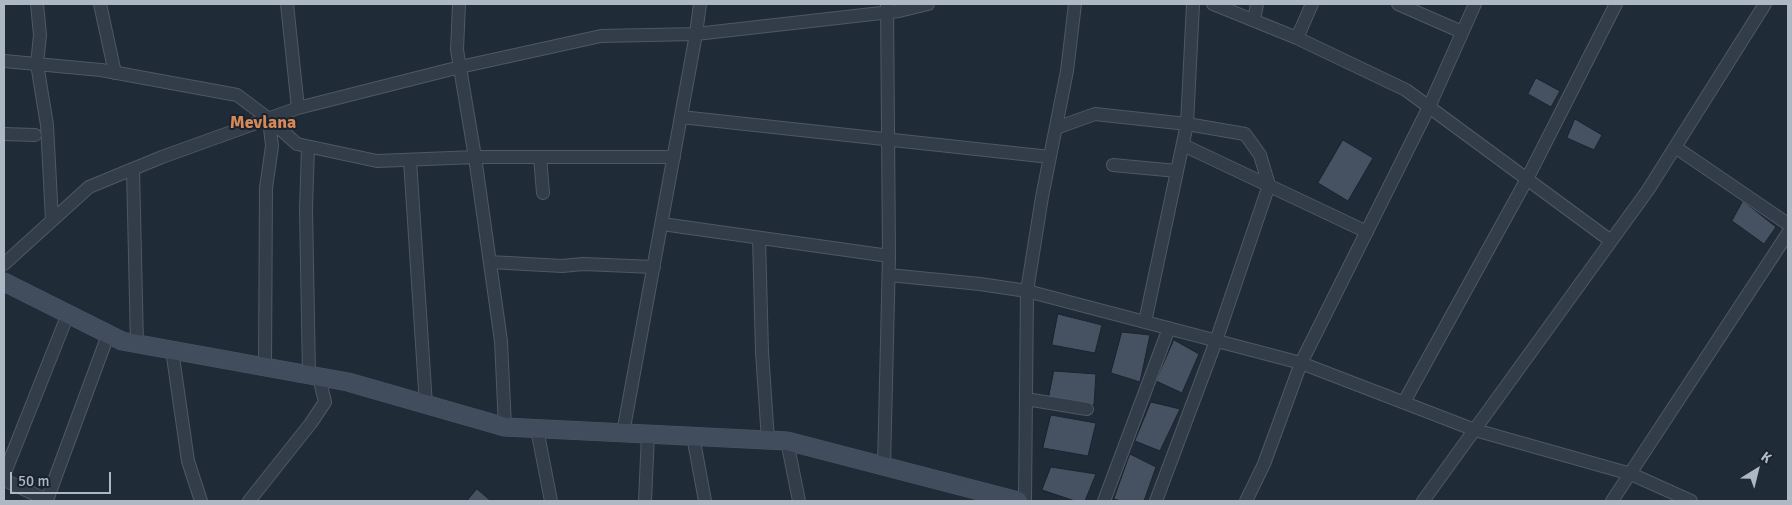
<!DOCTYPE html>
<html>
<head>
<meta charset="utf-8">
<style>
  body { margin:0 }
  #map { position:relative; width:1792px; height:505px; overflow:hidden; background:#202b38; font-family:Signika,sans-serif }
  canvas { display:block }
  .frame { position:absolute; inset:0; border:5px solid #aeb8c5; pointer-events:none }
  .north { position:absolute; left:1732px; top:445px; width:50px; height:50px; -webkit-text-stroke:4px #19222d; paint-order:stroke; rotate:36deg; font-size:14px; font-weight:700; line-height:20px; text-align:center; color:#aeb8c5 }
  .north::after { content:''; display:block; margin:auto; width:18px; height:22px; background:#aeb8c5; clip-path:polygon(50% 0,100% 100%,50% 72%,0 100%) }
  .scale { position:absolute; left:10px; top:472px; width:101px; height:22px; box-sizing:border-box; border:2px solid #aeb8c5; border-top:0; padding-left:6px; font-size:15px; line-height:18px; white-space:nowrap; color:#aeb8c5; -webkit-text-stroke:4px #19222d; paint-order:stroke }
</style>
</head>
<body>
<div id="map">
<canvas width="1792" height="505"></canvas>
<div class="frame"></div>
<div class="north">K</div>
<div class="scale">50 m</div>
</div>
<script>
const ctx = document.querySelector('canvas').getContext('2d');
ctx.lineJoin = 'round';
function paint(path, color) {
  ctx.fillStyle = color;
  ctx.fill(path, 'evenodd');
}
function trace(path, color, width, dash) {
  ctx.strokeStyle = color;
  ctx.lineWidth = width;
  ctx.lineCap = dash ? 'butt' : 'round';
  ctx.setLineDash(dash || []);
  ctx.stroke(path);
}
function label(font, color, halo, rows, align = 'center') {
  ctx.font = font + ' Signika,sans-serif';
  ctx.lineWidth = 4;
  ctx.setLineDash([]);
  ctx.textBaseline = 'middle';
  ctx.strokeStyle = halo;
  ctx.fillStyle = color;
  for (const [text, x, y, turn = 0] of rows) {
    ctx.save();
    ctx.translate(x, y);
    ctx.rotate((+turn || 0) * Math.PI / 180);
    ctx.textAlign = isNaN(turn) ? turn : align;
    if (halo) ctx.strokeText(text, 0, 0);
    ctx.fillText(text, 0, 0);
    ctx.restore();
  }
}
const building = new Path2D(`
  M1536,78L1560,91L1551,107L1528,94Z
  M1575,119L1602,135L1594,150L1567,138Z
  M1343,140L1373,158L1348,201L1318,183Z
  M1743,201L1776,227L1764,244L1732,221Z
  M1058,314L1102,325L1095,353L1052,345Z
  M1122,332L1150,335L1140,382L1111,373Z
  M1174,340L1199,354L1182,393L1156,381Z
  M1054,371L1096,374L1094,405L1048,401Z
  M1151,402L1180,409L1160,451L1135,441Z
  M1051,415L1096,423L1088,456L1043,448Z
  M1130,454L1156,467L1144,501H1121L1114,499Z
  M1051,467L1096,474L1085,501H1075L1042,490Z
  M477,489L491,501H467Z`);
const street = new Path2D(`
  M37,4L40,35L37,64L47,125L52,220
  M100,4L115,73
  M287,4L298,108
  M459,4L457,50L475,157L501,341L505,427
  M1213,4L1297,38L1406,90L1611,241
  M1398,4L1462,32
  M1254,20L1257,4
  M1297,38L1312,4
  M4,61L101,70L237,95L269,119L297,144L377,161L475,157H674
  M681,117L1050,157
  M1056,128L1095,114L1187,124L1245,134L1260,155L1269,185L1216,341L1156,501
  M4,134L35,135
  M1183,145L1367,232
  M308,147L306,209L309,375
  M1675,147L1788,224
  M540,157L543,193
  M410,160L426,405
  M1113,165L1177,171
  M133,169L137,344
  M662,224L889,256
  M759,238L762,352L768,440
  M490,262L562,266L583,264L654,267
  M4,264L89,187L162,157L298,108L460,67L601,36L696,34L899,11L928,4
  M889,275L980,284L1027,291L1301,363L1475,430L1631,474L1691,501
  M1145,322L1187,124L1193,4
  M172,350L188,461L201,501
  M265,367L266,188L272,146L269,119
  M1026,399L1087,409
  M1404,402L1527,179L1616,4
  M537,429L551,501
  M623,433L696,34L700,4
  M693,436L705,501
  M787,441L799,501
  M884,466L889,256L887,4
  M4,475L68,314
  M4,480L47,500L108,335
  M249,501L311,423L325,402L319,377
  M645,501L648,434
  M1025,501L1027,291L1042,197L1067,71L1075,4
  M1104,501L1169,328
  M1246,501L1264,464L1301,363L1429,107L1475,4
  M1423,501L1648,190L1765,4
  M1612,501L1788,233`);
const secondary = new Path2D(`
  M4,282L122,341L348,382L505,427L787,441L1018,501`);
const districtNames = [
  ["Mevlana",263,123]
];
paint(building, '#465262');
trace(building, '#1b242f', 1);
trace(street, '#4e5863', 14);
trace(secondary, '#4e5863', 19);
trace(street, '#333d49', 12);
trace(secondary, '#414c5c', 18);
label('bold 18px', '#d68958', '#19222d', districtNames);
</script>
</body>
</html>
